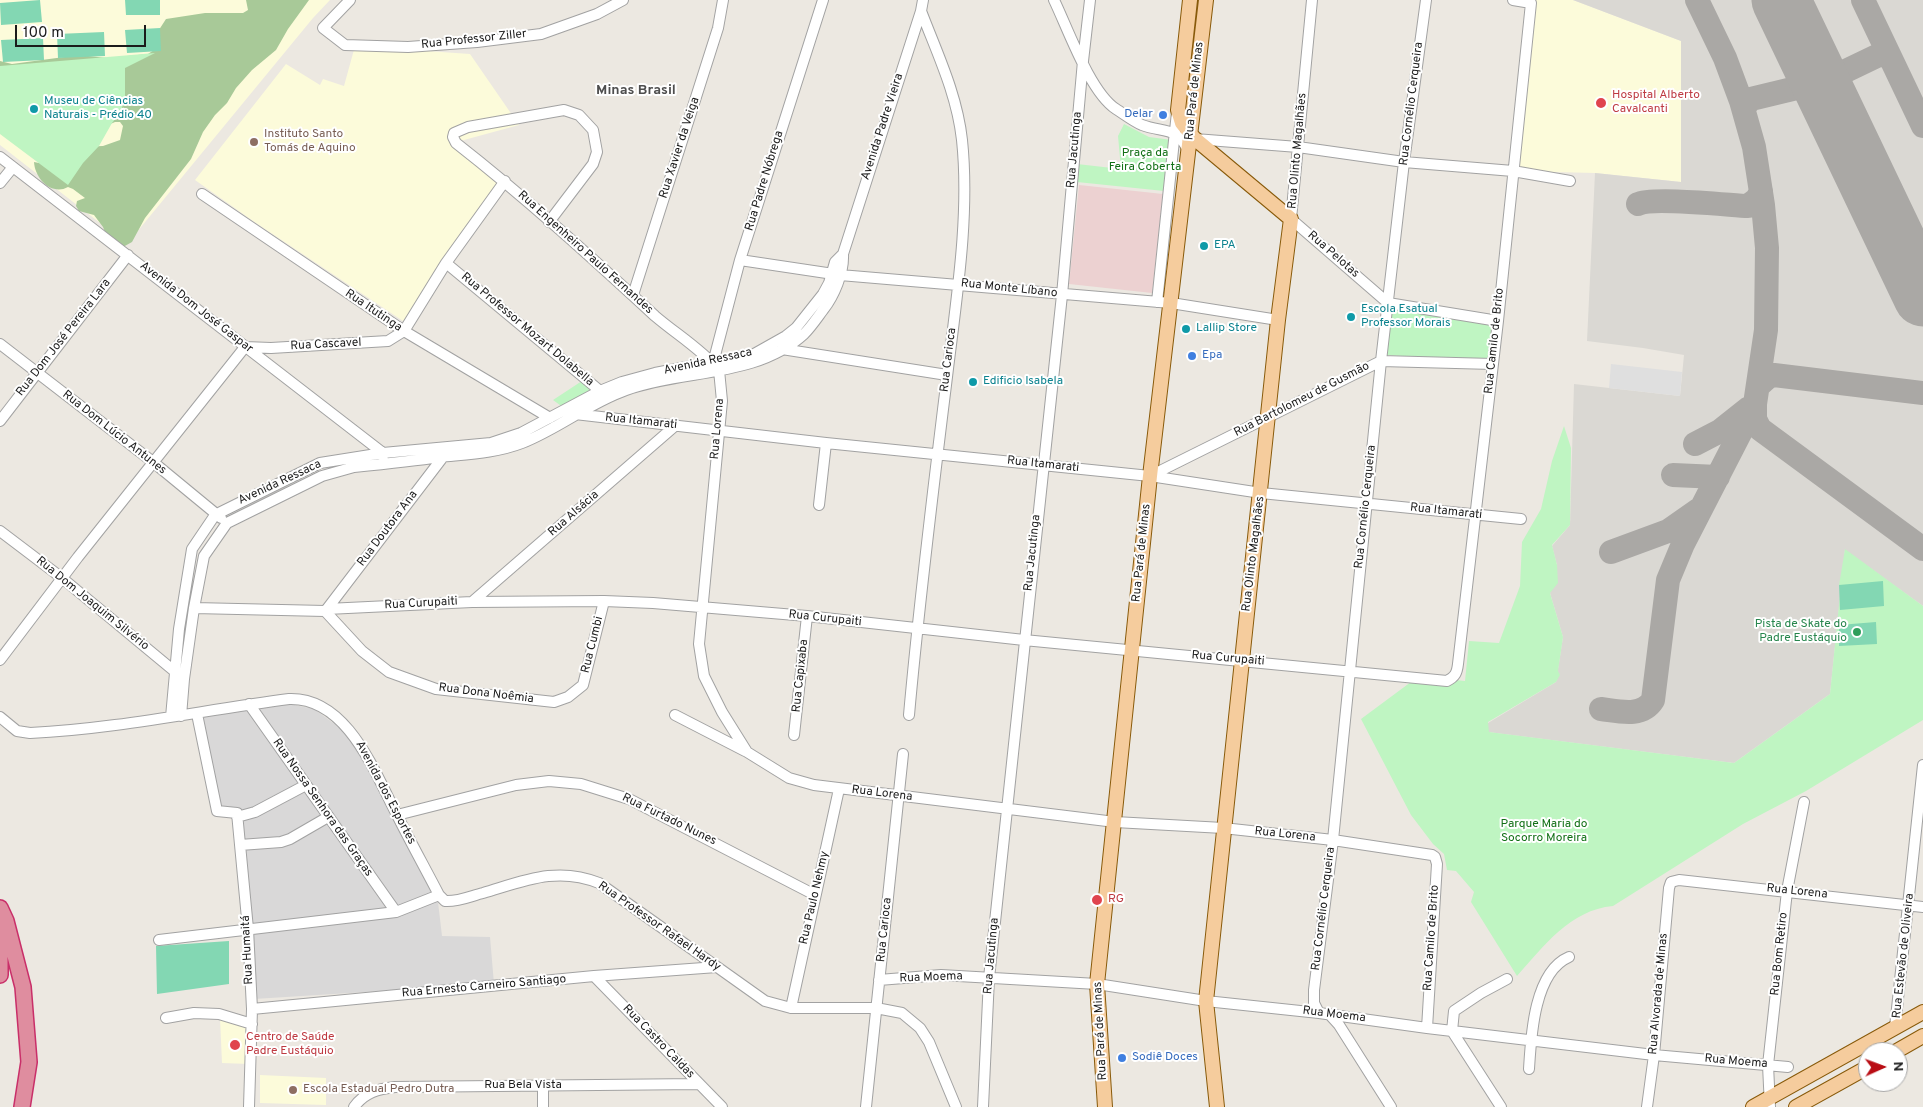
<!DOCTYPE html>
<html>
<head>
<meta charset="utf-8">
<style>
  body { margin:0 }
  #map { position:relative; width:1923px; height:1107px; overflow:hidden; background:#ece8e1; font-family:Overpass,sans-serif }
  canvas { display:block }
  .north { position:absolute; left:1858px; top:1042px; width:50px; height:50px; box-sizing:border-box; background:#fff; border:1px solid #a4a4a4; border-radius:50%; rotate:88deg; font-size:14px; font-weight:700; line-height:20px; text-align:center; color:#1b1b1b }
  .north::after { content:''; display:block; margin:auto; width:18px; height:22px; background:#b90d14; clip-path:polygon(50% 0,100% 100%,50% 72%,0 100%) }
  .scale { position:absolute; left:15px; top:25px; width:131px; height:22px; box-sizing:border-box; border:2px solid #1b1b1b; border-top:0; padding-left:6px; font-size:15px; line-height:18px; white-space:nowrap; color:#1b1b1b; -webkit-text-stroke:4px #fff; paint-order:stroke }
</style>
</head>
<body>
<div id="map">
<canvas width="1923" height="1107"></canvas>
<div class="north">N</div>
<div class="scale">100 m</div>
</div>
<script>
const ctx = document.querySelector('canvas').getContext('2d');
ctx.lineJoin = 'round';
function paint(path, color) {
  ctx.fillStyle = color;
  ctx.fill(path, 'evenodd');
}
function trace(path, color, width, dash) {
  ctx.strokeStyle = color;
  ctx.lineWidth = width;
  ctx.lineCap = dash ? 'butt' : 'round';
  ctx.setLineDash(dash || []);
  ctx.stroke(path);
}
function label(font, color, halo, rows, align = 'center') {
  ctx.font = font + ' Overpass,sans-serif';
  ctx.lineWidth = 4;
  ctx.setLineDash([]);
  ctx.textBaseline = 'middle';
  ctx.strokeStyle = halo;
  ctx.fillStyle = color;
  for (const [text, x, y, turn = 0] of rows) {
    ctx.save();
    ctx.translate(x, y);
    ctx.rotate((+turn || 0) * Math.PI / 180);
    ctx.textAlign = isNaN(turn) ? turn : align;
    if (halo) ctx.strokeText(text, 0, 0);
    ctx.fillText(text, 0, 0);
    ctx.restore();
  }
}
const residential = new Path2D(`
  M275,701L314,709L347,733L367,759L412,844L438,902L442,936L490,937L494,984L254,999L239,810H218L200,713Z`);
const commercial = new Path2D(`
  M1079,185L1163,194L1152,293L1069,284Z`);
const education = new Path2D(`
  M0,0H330L313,18L127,244L0,145Z
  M1533,0H1573L1681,41V182L1595,173L1513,171Z
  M355,46L470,54L519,125L453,143L502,179L406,323L253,221L195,180L286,64L320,85L323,79L344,86Z
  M220,1018L249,1026V1064L222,1063Z
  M260,1075L326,1078V1105L260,1103Z`);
const airport = new Path2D(`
  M1573,0H1923V606L1845,550L1830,694L1734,763L1488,732V723L1556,682L1563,637L1550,593L1557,565L1552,546L1570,525L1574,384L1680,396L1684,355L1643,348L1587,341L1595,173L1681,182V41Z`);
const forest = new Path2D(`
  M246,0H309L288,29L276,50L252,70L236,88L227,103L215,115L203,132L191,159L145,218L132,242L123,247L107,237L103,227L94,215L79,211L76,206L77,201L85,198L73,189L68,187C52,196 35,179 34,162L39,163L77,147L103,146L120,140L123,126L120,122H115L106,126L0,70V61L12,64L79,55L107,58L148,54L154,50L155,36L166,19L205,13H243L248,10Z`);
const park = new Path2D(`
  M155,53L125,68V96L121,112L112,123L99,146L83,163L68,185L0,134V66Z
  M1124,124L1149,137L1172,140L1164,191L1077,182V164L1121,169L1118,136Z
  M1390,307L1493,324L1490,361L1385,355Z
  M585,379L599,388L564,408L553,400Z
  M1564,426L1571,448L1570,525L1552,545L1557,565L1558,583L1550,593L1563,637L1558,671L1560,675L1556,682L1488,722L1489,732L1734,763L1830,694L1841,585H1839L1845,549L1923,606V720L1806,791L1743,824L1613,906C1570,910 1544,946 1517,976L1471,902L1474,892L1456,871L1447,870L1444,854L1433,844L1411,815L1361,719L1419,676L1465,681L1469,641L1499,643L1520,586L1522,542L1541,509L1552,461Z`);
const pitch = new Path2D(`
  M40,0L42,22L1,25L0,3Z
  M125,0H160V15H126Z
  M160,28L161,51L127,53L125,30Z
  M104,32L105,56L58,58L57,34Z
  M43,38L44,60L3,62L1,40Z
  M1883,581L1884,606L1840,610L1839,585Z
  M1876,622L1877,644L1839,646V625Z
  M229,941V984L157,994L156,946Z`);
const parking = new Path2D(`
  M1611,364L1682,372L1680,396L1609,388Z`);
const taxiway = new Path2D(`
  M1863,0L1923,126
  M1826,94L1828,84L1831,78L1881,54L1890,58
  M1743,108L1751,99L1809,85L1819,87L1824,90
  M1638,204C1652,197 1728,205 1748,206L1757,199L1761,191
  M1758,386L1768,377L1774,375L1923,393
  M1755,404V419L1760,429L1923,549
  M1695,444L1720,431L1749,408
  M1673,475L1718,477
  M1611,552L1668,531L1698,510
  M1601,709C1618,711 1642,718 1653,700L1668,580L1683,544L1755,404L1766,330L1767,248L1763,205L1754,147L1741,101L1725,58L1697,0`);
const runway = new Path2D(`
  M1781,0L1923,297`);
const minor = new Path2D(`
  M350,0L323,28L345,45L408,47L477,42L541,34L597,14L623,0
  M1054,0C1068,29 1090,92 1116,109C1124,114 1133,121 1142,125C1163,133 1178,126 1188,151
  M1312,0L1291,219L1388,303L1498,321
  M1195,139L1298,147L1404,162L1513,171L1570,181
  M0,157L383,453V456
  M0,183L13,167
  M202,194L404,331L550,418
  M549,222L593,164L597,152L593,130L579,115L564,110L468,127L454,133L453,137L456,143C525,197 590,256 655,316C676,334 701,349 719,370L722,401L699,644L704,676L722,712L747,752L789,778L814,785L1115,822L1223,828L1333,840L1432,855L1435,857L1437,864L1427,1028
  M740,260L840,275L1171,303L1278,320
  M446,263L605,395
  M633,295L718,28L723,0
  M1157,302L1177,112
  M0,344L153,462L221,518
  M782,349L947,375
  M713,363L740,260L823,0
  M569,408L575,414L826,443L1150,476L1261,493L1521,519
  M0,421L128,255
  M1150,476L1381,361L1493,364
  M819,505L826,443
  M0,531L62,578L179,675
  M472,602L676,425
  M194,608L325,611L327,609L472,602L604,601L653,603L807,616L1024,640L1447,681C1455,677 1457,673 1458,664L1498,321L1531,3L1513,0
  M327,609L443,457V453
  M325,611L362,651L389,672L436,689L554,702L568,697L583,685L604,601
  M0,660L78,557L245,347L271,348L388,341L404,331L446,263L505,181
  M249,704L396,912
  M197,714L217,811L237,813L248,929L252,1009L249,1107
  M675,715L745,751
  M909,715C919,602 933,490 947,377C956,301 970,217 962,140C957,94 937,53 921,11
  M181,716L184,679L194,608L204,556L227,523L322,476L354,467C383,464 412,461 440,457C468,454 496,453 522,443C558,429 589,403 626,390C684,369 756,378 804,334C811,327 817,318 823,310C834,296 844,273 843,254L921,11L923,0
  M0,717L17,731L30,733C117,729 203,710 289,699C347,697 374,771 396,813C410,841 425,868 439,895L445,901C458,902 471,896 483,893C524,881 557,866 599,883L765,1001L791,1008H876L902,1013L920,1028L929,1042L956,1107
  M171,717L179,629L192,549L215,515L320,463L383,453L491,443L521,433L600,391L622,382L655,373L754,354L786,336L796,328L823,294L829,283L835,262L843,254
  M794,735L807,616
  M397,815L516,785L549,781L581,784L629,799L815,895
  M237,817L255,812L306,785
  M240,845L281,842L290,839L328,817
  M159,940L396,912L439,895
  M594,976L722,1107
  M879,980L941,975L1097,984L1206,1001L1319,1013L1427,1028L1654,1055L1788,1067
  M791,1008L839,789
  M252,1009L594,976L717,967
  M1319,1013L1314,1003V990L1333,840L1381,361L1404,162L1426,0
  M1329,1014L1339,1025L1391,1107
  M166,1018L194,1013L219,1014L252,1024
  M1895,1027L1923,765
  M1529,1069C1531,1036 1534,972 1569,957
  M543,1087V1107
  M354,1107C365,1092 378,1089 395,1087L699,1084
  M866,1107L903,754
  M983,1107L989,978L1062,295L1083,61L1090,0
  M1501,1107L1452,1031L1454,1011L1481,993L1507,979
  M1647,1107L1654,1055L1669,888L1671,882L1679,880L1923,907
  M1770,1107L1768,1065L1787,891L1804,802`);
const major = new Path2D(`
  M1190,0L1178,110L1182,123L1194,138L1291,219L1278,320L1206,1001L1217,1107
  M1895,1052L1923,1036
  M1105,1107L1097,984L1150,476L1206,0
  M1753,1107L1923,1012
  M1796,1107L1868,1067`);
const highway = new Path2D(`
  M0,908L6,921L23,987L29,1062L22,1107
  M0,933V975`);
const markers = [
  [1601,103,6,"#e0444e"],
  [34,109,5,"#0f9aa8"],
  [1163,115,5,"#3f7fe0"],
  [254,142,5,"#8d6e63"],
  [1204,246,5,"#0f9aa8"],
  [1351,317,5,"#0f9aa8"],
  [1186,329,5,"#0f9aa8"],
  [1192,356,5,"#3f7fe0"],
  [973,382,5,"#0f9aa8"],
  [1857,632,5,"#2e9e5b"],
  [1097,900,6,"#e0444e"],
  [235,1045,6,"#e0444e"],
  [1122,1058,5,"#3f7fe0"],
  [293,1090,5,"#8d6e63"]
];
const streetNames = [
  ["Rua Professor Ziller",474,40,-6],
  ["Rua Pará de Minas",1195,91,-84],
  ["Rua Cornélio Cerqueira",1412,104,-83],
  ["Avenida Padre Vieira",883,127,-72],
  ["Rua Xavier da Veiga",680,148,-72],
  ["Rua Jacutinga",1075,150,-85],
  ["Rua Olinto Magalhães",1298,151,-85],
  ["Rua Padre Nóbrega",765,181,-73],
  ["Rua Engenheiro Paulo Fernandes",585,253,42],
  ["Rua Pelotas",1333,255,41],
  ["Rua Monte Líbano",1009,289,6],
  ["Avenida Dom José Gaspar",196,308,38],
  ["Rua Itutinga",373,311,34],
  ["Rua Professor Mozart Dolabella",527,330,40],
  ["Rua Dom José Pereira Lara",64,338,-52],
  ["Rua Camilo de Brito",1495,341,-84],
  ["Rua Cascavel",326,345,-3],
  ["Rua Carioca",949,360,-83],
  ["Avenida Ressaca",708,362,-12],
  ["Rua Bartolomeu de Gusmão",1302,400,-27],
  ["Rua Itamarati",641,422,6],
  ["Rua Lorena",718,429,-85],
  ["Rua Dom Lúcio Antunes",114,433,38],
  ["Rua Itamarati",1043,465,6],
  ["Avenida Ressaca",280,483,-25],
  ["Rua Cornélio Cerqueira",1366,507,-84],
  ["Rua Itamarati",1446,512,6],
  ["Rua Alsácia",574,514,-41],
  ["Rua Doutora Ana",388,529,-53],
  ["Rua Jacutinga",1033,553,-84],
  ["Rua Pará de Minas",1142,553,-84],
  ["Rua Olinto Magalhães",1254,554,-83],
  ["Rua Dom Joaquim Silvério",92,604,39],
  ["Rua Curupaiti",421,604,-3],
  ["Rua Curupaiti",825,619,6],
  ["Rua Cumbi",593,645,-76],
  ["Rua Curupaiti",1228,659,5],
  ["Rua Capixaba",801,676,-84],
  ["Rua Dona Noêmia",486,694,7],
  ["Avenida dos Esportes",385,793,62],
  ["Rua Lorena",882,794,7],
  ["Rua Nossa Senhora das Graças",322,808,55],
  ["Rua Furtado Nunes",669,820,26],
  ["Rua Lorena",1285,835,6],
  ["Rua Lorena",1797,892,6],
  ["Rua Paulo Nehmy",815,898,-77],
  ["Rua Cornélio Cerqueira",1324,909,-83],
  ["Rua Professor Rafael Hardy",659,927,35],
  ["Rua Carioca",885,930,-84],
  ["Rua Camilo de Brito",1432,938,-86],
  ["Rua Humaitá",248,950,-93],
  ["Rua Bom Retiro",1780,954,-84],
  ["Rua Jacutinga",992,956,-85],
  ["Rua Estevão de Oliveira",1904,956,-84],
  ["Rua Moema",931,978,-2],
  ["Rua Ernesto Carneiro Santiago",484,987,-5],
  ["Rua Alvorada de Minas",1659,994,-85],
  ["Rua Moema",1334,1015,7],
  ["Rua Pará de Minas",1101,1031,-93],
  ["Rua Castro Caldas",658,1042,46],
  ["Rua Moema",1736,1062,5],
  ["Rua Bela Vista",523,1086]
];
const healthNames = [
  ["Hospital Alberto",1612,96],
  ["Cavalcanti",1612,110],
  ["RG",1108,900],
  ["Centro de Saúde",246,1038],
  ["Padre Eustáquio",246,1052]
];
const cultureNames = [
  ["Museu de Ciências",44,102],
  ["Naturais - Prédio 40",44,116],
  ["EPA",1214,246],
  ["Escola Esatual",1361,310],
  ["Professor Morais",1361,324],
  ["Lallip Store",1196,329],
  ["Edificio Isabela",983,382]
];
const shopNames = [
  ["Delar",1153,115,"right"],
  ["Epa",1202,356],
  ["Sodiê Doces",1132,1058]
];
const educationNames = [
  ["Instituto Santo",264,135],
  ["Tomás de Aquino",264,149],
  ["Escola Estadual Pedro Dutra",303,1090]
];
const parkNames = [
  ["Praça da",1145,154],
  ["Feira Coberta",1145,168],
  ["Parque Maria do",1544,825],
  ["Socorro Moreira",1544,839]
];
const leisureNames = [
  ["Pista de Skate do",1847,625],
  ["Padre Eustáquio",1847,639]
];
const neighbourhoodNames = [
  ["Minas Brasil",636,91]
];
paint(residential, '#d9d8d8');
paint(commercial, '#ecd1d1');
paint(education, '#fcfbda');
paint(airport, '#dad8d3');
paint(forest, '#a8c998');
paint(park, '#bff5c2');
paint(pitch, '#83d7b3');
paint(parking, '#dfdfdf');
trace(taxiway, '#aaa8a5', 24);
trace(runway, '#aaa8a5', 59);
trace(minor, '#a2a2a2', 12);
trace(major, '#885a0a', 16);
trace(highway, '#c92f69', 18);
trace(minor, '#fff', 10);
trace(major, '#f5cc9d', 14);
trace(highway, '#df8d9f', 15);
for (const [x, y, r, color] of markers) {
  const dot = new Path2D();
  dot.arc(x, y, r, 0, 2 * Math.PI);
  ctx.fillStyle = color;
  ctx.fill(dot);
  trace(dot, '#fff', 2);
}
label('12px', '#1b1b1b', '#fff', streetNames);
label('12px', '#be3a42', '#fff', healthNames, 'left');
label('12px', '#0d838f', '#fff', cultureNames, 'left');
label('12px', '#366cbe', '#fff', shopNames, 'left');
label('12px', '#785e54', '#fff', educationNames, 'left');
label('12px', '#127016', '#fff', parkNames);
label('12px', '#27864d', '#fff', leisureNames, 'right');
label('bold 14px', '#4e4e4e', '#fff', neighbourhoodNames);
</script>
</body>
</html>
